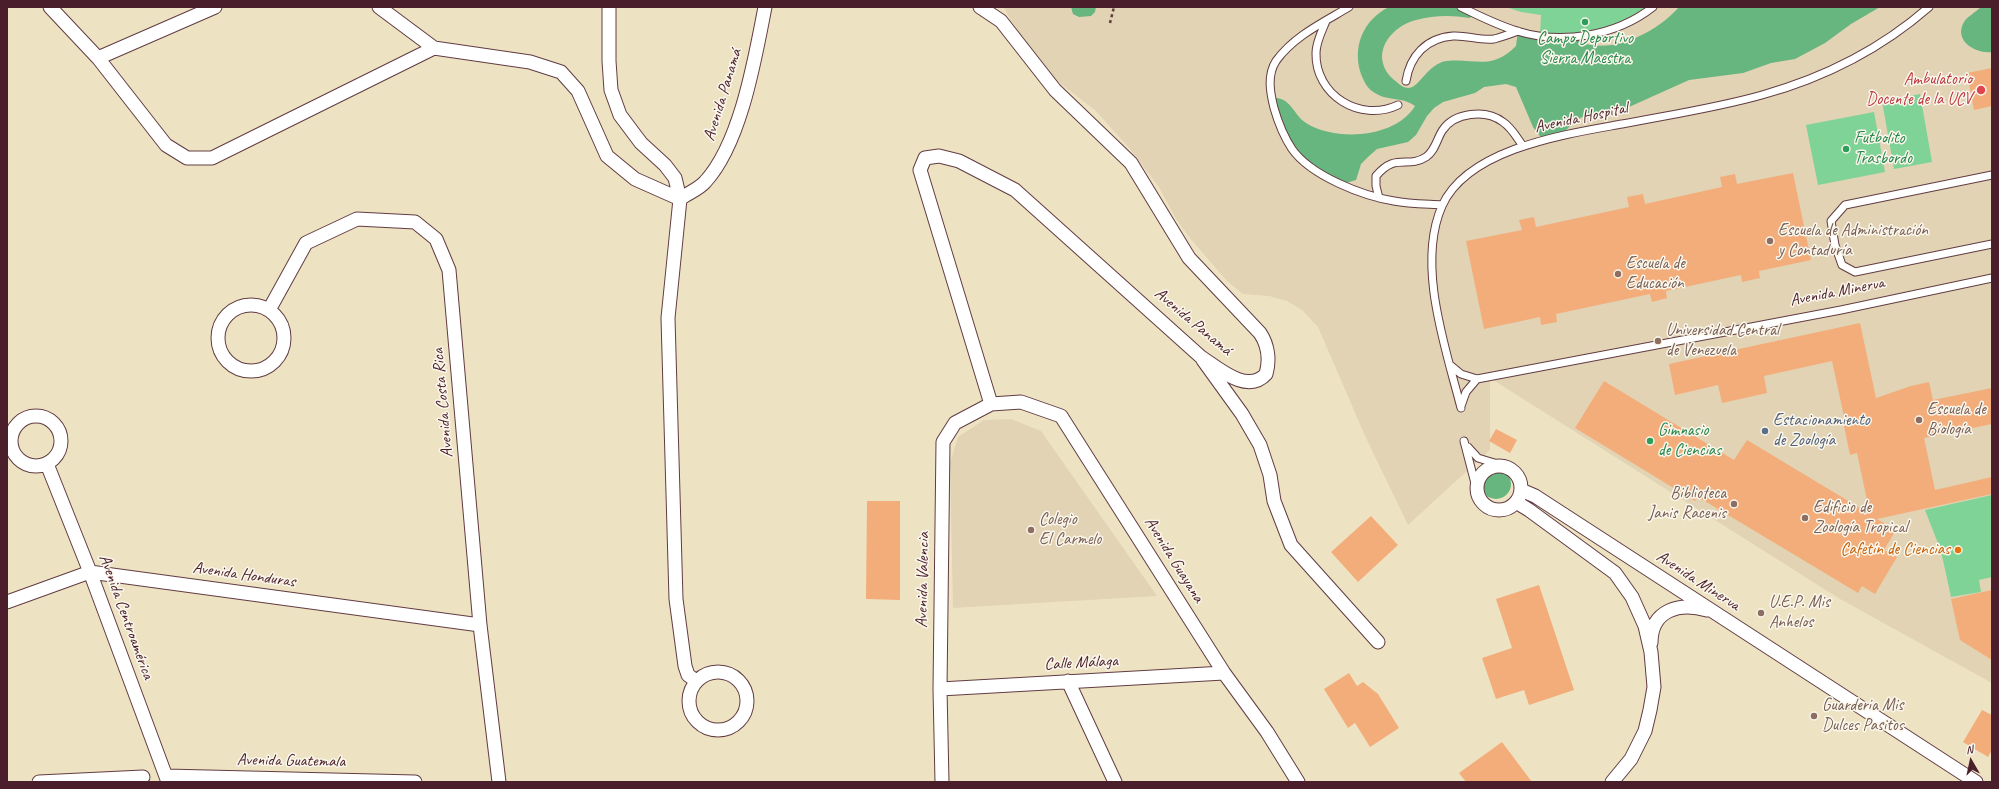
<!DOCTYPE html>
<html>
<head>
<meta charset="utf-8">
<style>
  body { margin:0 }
  #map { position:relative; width:1999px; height:789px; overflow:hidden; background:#ede3c3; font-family:Caveat,sans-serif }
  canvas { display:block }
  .frame { position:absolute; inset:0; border:8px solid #4a1f2b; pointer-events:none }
  .north { position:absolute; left:1951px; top:741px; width:40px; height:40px; -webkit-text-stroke:3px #fbf7ec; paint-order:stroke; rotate:351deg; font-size:11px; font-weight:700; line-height:16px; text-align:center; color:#4a1f2b }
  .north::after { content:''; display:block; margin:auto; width:14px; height:18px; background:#4a1f2b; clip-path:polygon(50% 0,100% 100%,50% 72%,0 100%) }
</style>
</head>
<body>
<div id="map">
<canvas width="1999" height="789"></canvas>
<div class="frame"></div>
<div class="north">N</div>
</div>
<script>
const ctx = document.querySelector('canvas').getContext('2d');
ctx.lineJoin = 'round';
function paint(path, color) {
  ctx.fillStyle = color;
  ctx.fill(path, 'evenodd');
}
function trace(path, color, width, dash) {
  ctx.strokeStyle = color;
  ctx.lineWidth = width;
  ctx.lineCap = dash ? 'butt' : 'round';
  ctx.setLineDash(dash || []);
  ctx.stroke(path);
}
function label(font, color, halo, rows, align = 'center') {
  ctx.font = font + ' Caveat,sans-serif';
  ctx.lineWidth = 3;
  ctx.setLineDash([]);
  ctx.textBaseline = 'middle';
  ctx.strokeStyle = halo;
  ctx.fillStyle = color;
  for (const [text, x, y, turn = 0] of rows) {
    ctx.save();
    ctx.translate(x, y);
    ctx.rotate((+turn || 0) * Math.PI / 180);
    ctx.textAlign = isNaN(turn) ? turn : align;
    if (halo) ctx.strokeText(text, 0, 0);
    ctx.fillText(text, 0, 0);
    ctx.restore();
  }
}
const built = new Path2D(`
  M1004,7H1992V683L1840,599L1490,378V450L1408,525L1366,438L1318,327L1302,310L1287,301L1269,296L1243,294L1227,281L1190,238L1176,219L1159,187L1130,149L1096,111L1051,76L1025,49Z
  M1011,419L1041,431L1157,596L953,608L950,463L958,437L984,420Z`);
const green = new Path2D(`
  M1506,7H1653L1640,17L1594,34L1540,36L1541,15L1521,12Z
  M1920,94L1932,162L1894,169L1882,101Z
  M1874,112L1885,172L1818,185L1806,125Z
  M1992,495V577L1979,580L1981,592L1951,597L1941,551L1925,510Z`);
const forest = new Path2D(`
  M1071,7H1096L1095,12L1091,16L1079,17L1073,14Z
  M1389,7H1461L1474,13L1470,18C1452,15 1434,15 1416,20C1389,27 1369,56 1393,79C1398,83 1402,88 1409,88C1420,87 1428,63 1447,61C1476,58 1491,71 1516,46L1518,31C1534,33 1550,34 1566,37C1575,38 1583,44 1592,45C1622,50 1660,29 1679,7H1880L1851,24L1825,43L1795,59L1771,63L1743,73L1689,80L1629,107L1584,116L1575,121L1560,136L1543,140L1533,127L1516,87L1506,84L1484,87L1475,93L1443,102L1434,108L1427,116L1416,135L1408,142L1377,149L1369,156L1361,164L1356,180L1342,184L1324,175L1293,150L1271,98C1291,96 1293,115 1306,123C1336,142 1396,138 1415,106C1404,97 1387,101 1375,93C1367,89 1364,81 1361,74C1352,47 1363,20 1389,7Z
  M1981,7H1992V52C1976,54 1953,41 1964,22C1968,16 1976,12 1981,7Z
  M1481 484a15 15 0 1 1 30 0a15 15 0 1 1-30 0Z`);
const building = new Path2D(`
  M1992,68V106L1974,110L1967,73Z
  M1793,173L1811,260L1759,271L1760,278L1742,282L1741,275L1666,291L1667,298L1652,302L1650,294L1556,314L1557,322L1541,325L1540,317L1484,329L1466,241L1522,230L1519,220L1534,217L1536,227L1629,207L1627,197L1643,194L1645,204L1722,187L1720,177L1735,174L1737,184Z
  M1860,323L1876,398L1911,386L1929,382L1933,400L1992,388V424L1924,438L1935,490L1992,477V494L1877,519L1896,530L1884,550L1897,557L1875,594L1862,586L1858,593L1698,497L1695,501L1575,428L1604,381L1734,460L1747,440L1870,514L1857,453L1850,455L1843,421H1845L1832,361L1764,376L1767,393L1722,403L1718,385L1675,395L1669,364Z
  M1496,429L1517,440L1510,453L1489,441Z
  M867,501H900V600L866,599Z
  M1371,516L1398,545L1358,582L1331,552Z
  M1539,585L1574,690L1529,705L1524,690L1496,699L1482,658L1512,648L1496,599Z
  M1992,590V660L1960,640L1951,599Z
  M1349,673L1357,686L1363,682L1378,694L1399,728L1370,747L1355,723L1348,728L1324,689Z
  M1982,710L1992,715V750L1988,757L1963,742Z
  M1502,742L1532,782H1466L1459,773Z`);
const path = new Path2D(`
  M1110,23L1114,7`);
const lane = new Path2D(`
  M1349,7C1324,22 1294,36 1276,61C1267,75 1270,92 1274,108C1278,122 1284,137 1292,149C1311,176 1363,196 1394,201C1409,204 1426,204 1442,205
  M1461,7C1479,16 1497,25 1517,31C1562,45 1616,36 1653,7
  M1326,21C1322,31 1316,42 1316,53C1315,95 1360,123 1398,105
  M1406,81C1410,56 1426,38 1453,36C1467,35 1480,41 1494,39C1502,37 1510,34 1518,31
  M1992,175L1845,205L1831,221L1835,245L1842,265L1855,272L1992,244
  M1379,198L1376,186V176C1396,152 1407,169 1426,157C1435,151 1437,139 1442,131C1454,112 1486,109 1503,122C1512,128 1517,138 1523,146
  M1450,365L1461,374L1477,379L1841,310L1992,278
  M1461,406L1466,392L1477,379
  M1461,408C1446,349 1416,265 1442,206C1468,148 1567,134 1622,124C1669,115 1716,108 1762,95C1823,78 1881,49 1929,7
  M1464,441L1477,491
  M1468,447L1478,458L1501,465`);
const street = new Path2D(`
  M50,7L98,58L166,145L187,158H212L434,48L530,62L561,72L578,91L607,156L635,179L680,199L668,318L676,599L685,666L688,675L696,681
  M379,7L434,48
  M609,7V61L611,90L620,115L641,143L665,165L675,178L680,199C688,193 699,189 705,182C741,143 755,58 765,7
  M980,7L1001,21L1055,90L1131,163L1189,258L1260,333C1268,345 1270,360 1266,374C1247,395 1217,367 1201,357L1015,190L959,161L939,156L925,158L920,170L991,404
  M98,58L215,7
  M218 338a33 33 0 1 1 66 0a33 33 0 1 1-66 0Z
  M269,310L306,243L357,219L415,222L436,239L449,270L480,625L499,782
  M1203,360L1242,414L1260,445L1270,475L1274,501L1291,545L1378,642
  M11 441a25 25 0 1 1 50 0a25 25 0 1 1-50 0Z
  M47,464L90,572L168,782
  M1477 488a22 22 0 1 1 44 0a22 22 0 1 1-44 0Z
  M1521,490L1535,496L1976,782
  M1516,502L1529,510L1615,573L1632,597L1645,626L1651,652L1654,687L1650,710L1645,731L1631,759L1612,782
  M7,602L90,572L480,625
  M1651,643C1651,610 1679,602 1707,610
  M689 701a29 29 0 1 1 58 0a29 29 0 1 1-58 0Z
  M1068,681L1115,782
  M940,689L1224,673
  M166,776L415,782
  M39,782L143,777
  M942,782L940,689L943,442L955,423L991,404L1021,402L1061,416L1224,673L1267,732L1298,782`);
const markers = [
  [1585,22,4,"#2e9e5b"],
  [1981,90,5,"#e0444e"],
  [1846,149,4,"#2e9e5b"],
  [1770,241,4,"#8d6e63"],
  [1618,274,4,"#8d6e63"],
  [1658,341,4,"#8d6e63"],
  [1919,420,4,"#8d6e63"],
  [1765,431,4,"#5c6f8a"],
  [1650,441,4,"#2e9e5b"],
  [1734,504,4,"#8d6e63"],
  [1805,518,4,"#8d6e63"],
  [1031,530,4,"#8d6e63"],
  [1958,550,4,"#e8710a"],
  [1761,613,4,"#8d6e63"],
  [1814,716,4,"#8d6e63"]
];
const leisureNames = [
  ["Campo Deportivo",1585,39,"center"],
  ["Sierra Maestra",1585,59,"center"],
  ["Futbolito",1854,139],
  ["Trasbordo",1854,159],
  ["Gimnasio",1658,431],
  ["de Ciencias",1658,451]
];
const healthNames = [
  ["Ambulatorio",1972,80],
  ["Docente de la UCV",1972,100]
];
const streetNames = [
  ["Avenida Panamá",723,95,-73],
  ["Avenida Hospital",1581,118,-12],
  ["Avenida Minerva",1837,292,-11],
  ["Avenida Panamá",1193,322,40],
  ["Avenida Costa Rica",443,403,-95],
  ["Avenida Guayana",1174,560,58],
  ["Avenida Honduras",244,575,8],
  ["Avenida Valencia",923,580,-89],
  ["Avenida Minerva",1698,581,33],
  ["Avenida Centroamérica",126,617,70],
  ["Calle Málaga",1081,663,-3],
  ["Avenida Guatemala",291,761,1]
];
const educationNames = [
  ["Escuela de Administración",1778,231],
  ["y Contaduría",1778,251],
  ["Escuela de",1626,264],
  ["Educación",1626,284],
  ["Universidad Central",1666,331],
  ["de Venezuela",1666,351],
  ["Escuela de",1927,410],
  ["Biología",1927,430],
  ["Biblioteca",1726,494,"right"],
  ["Janis Racenis",1726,514,"right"],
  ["Edificio de",1813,508],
  ["Zoología Tropical",1813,528],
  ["Colegio",1039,520],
  ["El Carmelo",1039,540],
  ["U.E.P. Mis",1769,603],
  ["Anhelos",1769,623],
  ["Guarderia Mis",1822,706],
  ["Dulces Pasitos",1822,726]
];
const serviceNames = [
  ["Estacionamiento",1773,421],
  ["de Zoología",1773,441]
];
const foodNames = [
  ["Cafetín de Ciencias",1950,550]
];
paint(built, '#e1d3b4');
paint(green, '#7fd396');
paint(forest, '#67b57f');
paint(building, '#f3ad7b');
trace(lane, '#623c42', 9);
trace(street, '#623c42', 15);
trace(path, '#623c42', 2.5, [3, 3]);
trace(lane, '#fff', 7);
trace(street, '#fff', 13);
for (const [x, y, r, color] of markers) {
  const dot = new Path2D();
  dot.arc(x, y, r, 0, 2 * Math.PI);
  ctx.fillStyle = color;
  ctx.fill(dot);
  trace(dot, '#fbf7ec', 1.5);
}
label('17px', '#27864d', '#fbf7ec', leisureNames, 'left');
label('17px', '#be3a42', '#fbf7ec', healthNames, 'right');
label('17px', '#4a1f2b', '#fbf7ec', streetNames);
label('17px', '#785e54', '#fbf7ec', educationNames, 'left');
label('17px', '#4e5e75', '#fbf7ec', serviceNames, 'left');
label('17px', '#c56008', '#fbf7ec', foodNames, 'right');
</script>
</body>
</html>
